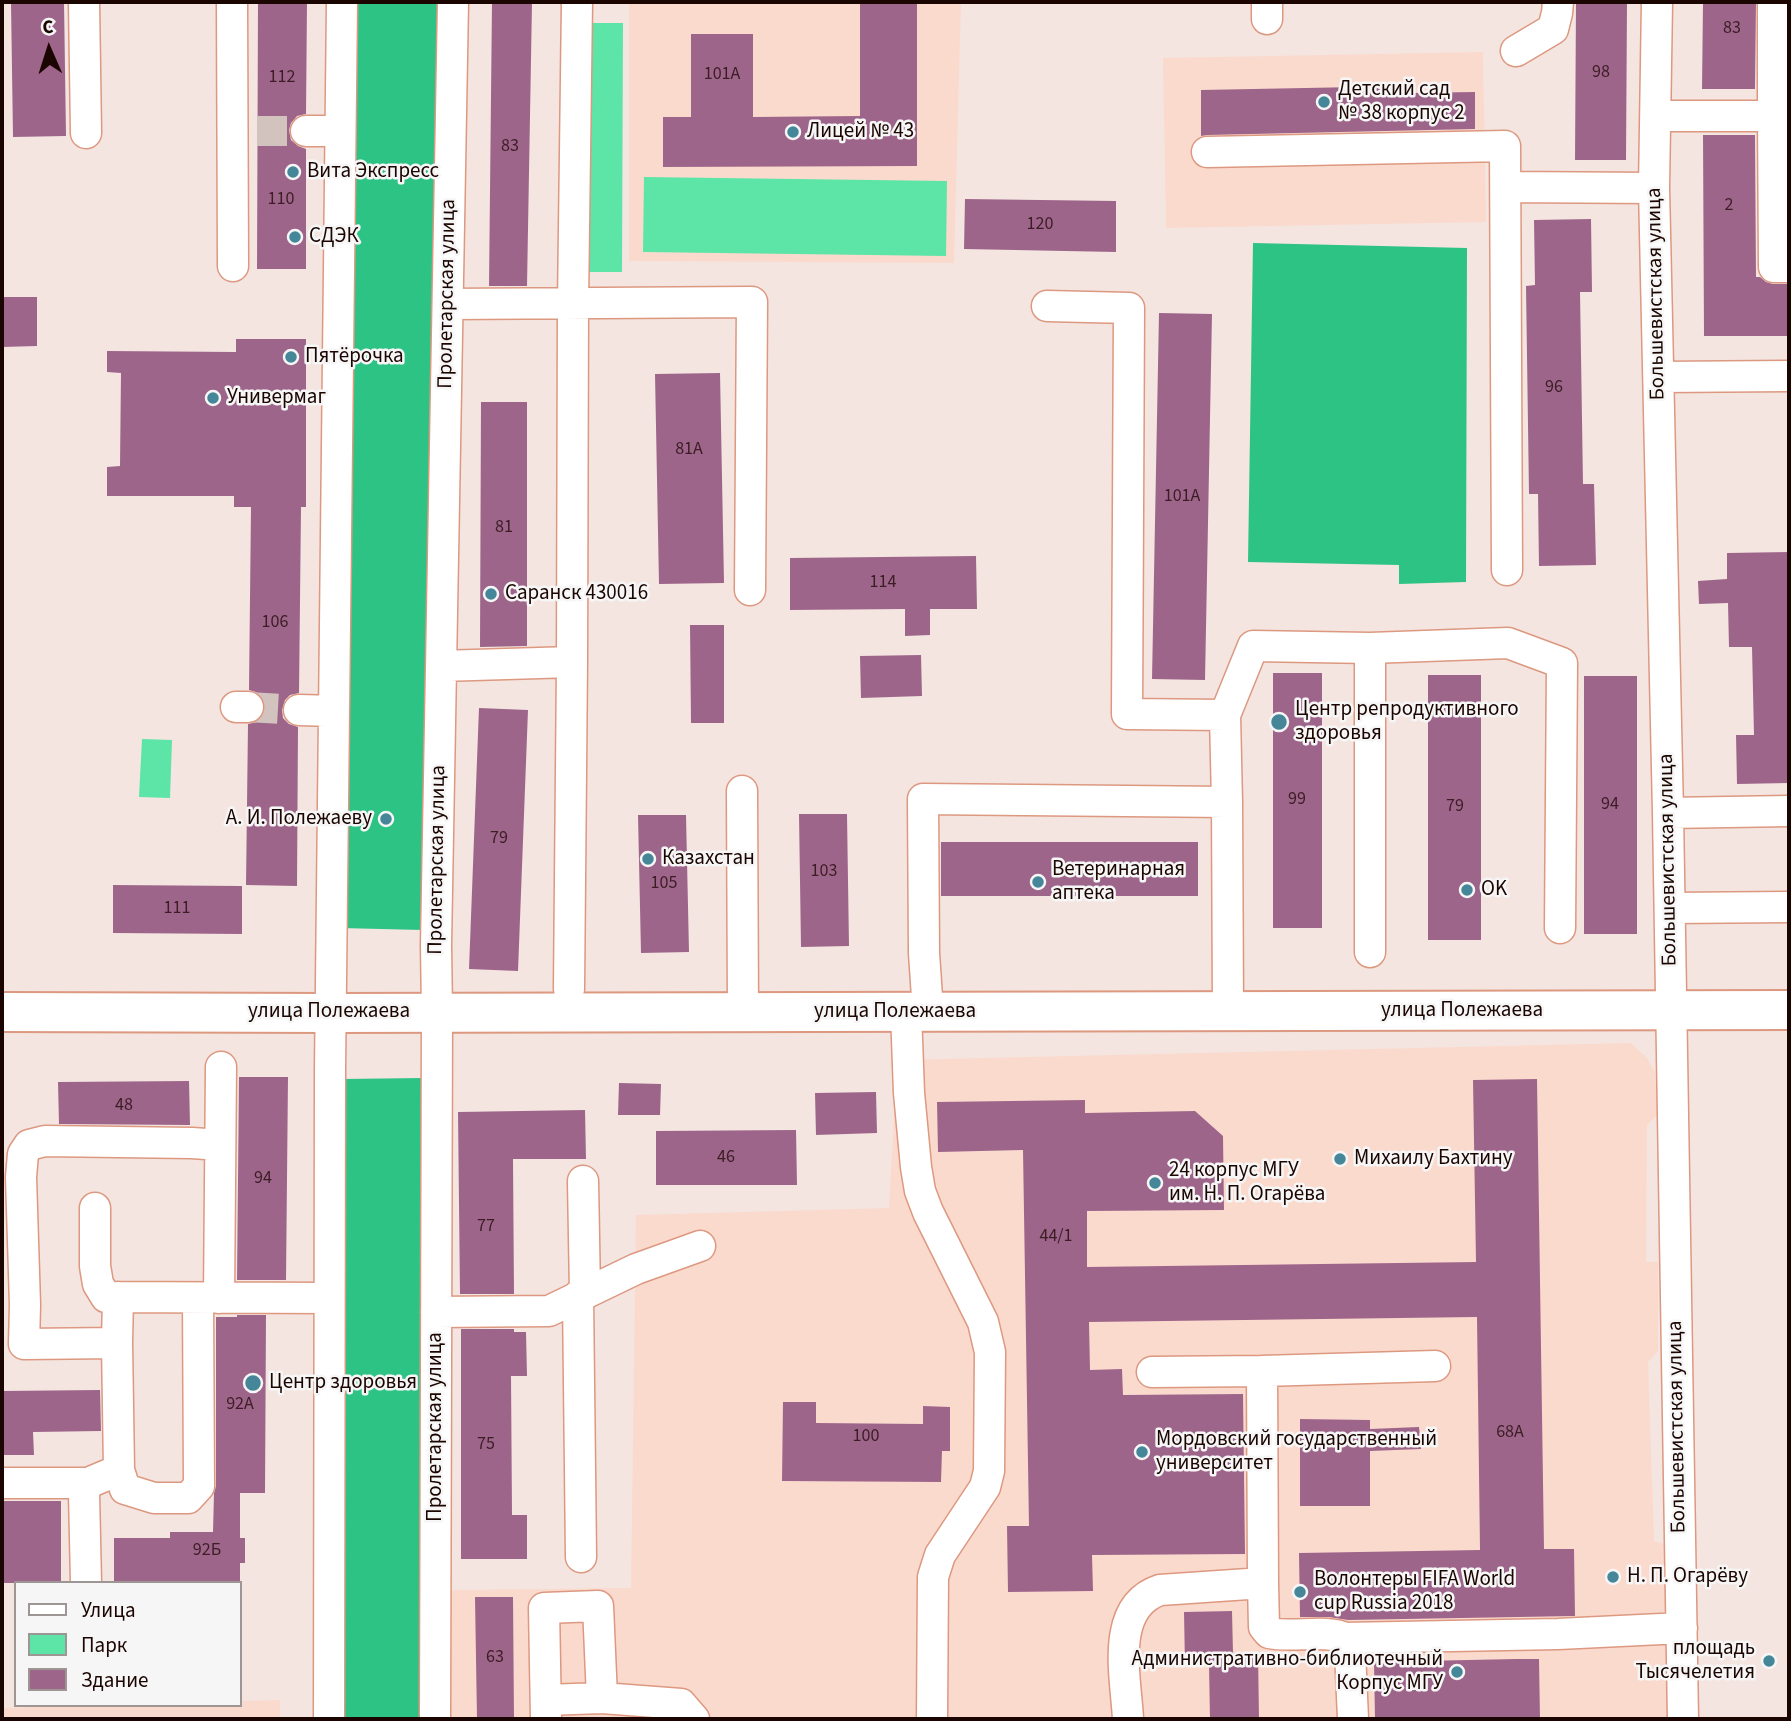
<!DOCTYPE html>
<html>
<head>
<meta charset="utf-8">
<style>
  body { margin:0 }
  #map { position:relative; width:1791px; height:1721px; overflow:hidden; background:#f4e5e0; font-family:"Source Sans 3",sans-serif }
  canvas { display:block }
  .frame { position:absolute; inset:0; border:4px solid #1b0501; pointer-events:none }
  .legend { position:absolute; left:14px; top:1581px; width:228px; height:126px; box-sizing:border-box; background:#f6f6f6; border:2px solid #9e9694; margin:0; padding:9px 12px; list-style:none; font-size:21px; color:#1b0501 }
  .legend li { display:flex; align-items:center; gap:14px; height:35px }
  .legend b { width:35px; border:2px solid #9e9694 }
  .north { position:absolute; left:14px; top:14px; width:70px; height:70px; -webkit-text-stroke:5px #f6f6f6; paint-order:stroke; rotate:357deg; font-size:19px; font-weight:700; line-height:28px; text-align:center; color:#1b0501 }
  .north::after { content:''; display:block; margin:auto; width:24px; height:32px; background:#1b0501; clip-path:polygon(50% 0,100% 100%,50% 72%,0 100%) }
</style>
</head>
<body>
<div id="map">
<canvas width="1791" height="1721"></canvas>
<div class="frame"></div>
<ul class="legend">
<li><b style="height:9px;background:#fff"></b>Улица</li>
<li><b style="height:19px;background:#5ce5a6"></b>Парк</li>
<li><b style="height:19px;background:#9e658b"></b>Здание</li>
</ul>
<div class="north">С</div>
</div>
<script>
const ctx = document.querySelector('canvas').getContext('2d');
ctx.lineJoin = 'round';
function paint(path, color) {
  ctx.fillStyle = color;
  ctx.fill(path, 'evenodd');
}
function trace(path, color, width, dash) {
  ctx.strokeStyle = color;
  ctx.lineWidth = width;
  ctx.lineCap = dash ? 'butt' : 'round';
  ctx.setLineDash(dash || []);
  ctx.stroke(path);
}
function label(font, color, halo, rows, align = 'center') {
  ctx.font = font + ' "Source Sans 3",sans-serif';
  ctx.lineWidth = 5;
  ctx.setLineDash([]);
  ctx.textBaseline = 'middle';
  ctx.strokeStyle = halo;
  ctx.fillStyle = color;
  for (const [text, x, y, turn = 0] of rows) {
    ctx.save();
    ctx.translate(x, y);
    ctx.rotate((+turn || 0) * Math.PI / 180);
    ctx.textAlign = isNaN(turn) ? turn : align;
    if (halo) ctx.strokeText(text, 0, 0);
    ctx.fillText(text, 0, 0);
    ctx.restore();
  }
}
const built = new Path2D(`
  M629,2H961L954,263L629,261Z
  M1483,52L1486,222L1166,228L1163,58Z
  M1631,1043L1647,1058L1655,1072L1658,1113L1647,1126L1646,1262H1658V1351L1648,1362L1654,1541L1665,1544L1670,1719H448V1590L631,1588L636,1215L889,1208L897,1060Z
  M280,1700V1719H2V1708L94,1705H240V1701Z`);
const green = new Path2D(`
  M588,23H623L622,272H585Z
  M644,177L947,181L946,256L643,252Z
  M142,739L172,740L170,798L139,797Z`);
const forest = new Path2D(`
  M356,2H439L423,930L340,928Z
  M1253,243L1467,248L1466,582L1399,584V565L1248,562Z
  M424,1078L425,1719H342V1079Z`);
const building = new Path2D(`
  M64,2L66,136L13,137L11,3Z
  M258,2H307L306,114L297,116L291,123L289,130L291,140L298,146L306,149V269H257Z
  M492,2H532L527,286H489Z
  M860,2H917V166L663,167V117H691V34H753V117L860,116Z
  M1576,2H1627L1626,160H1575Z
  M1703,2H1756L1755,89H1702Z
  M1409,86V93L1475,92V129L1207,135L1201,136V90Z
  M1703,135H1755L1756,277H1760L1766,282L1773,284H1789V336H1704Z
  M965,199L1116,201V252L964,249Z
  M1591,219L1592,292H1580L1583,484H1594L1596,565L1539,566L1538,494H1529L1526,286L1535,285L1534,220Z
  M2,297H37V346L2,347Z
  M1159,313L1212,314L1205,680L1152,679Z
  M236,339H306V507H301L299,693L290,695L285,700L282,710L283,718L289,724L298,727L297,886L246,885L248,724L257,722L263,716L265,708L263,698L256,692L249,690L251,507H234V496H107V467L120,466L121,373L107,372V351L236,352Z
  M720,373L724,583L659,584L655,374Z
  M481,402H527V646L480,647Z
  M1789,552V783L1737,784L1736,735H1754L1752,647H1729L1728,603L1699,604L1698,581L1727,579V553Z
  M976,556L977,609H930V635L905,636V609L790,610V558Z
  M690,625H724V723H691Z
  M921,655L922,696L861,698L860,656Z
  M1273,673H1322V928H1273Z
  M1428,675H1481V940H1428Z
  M1584,676H1637V934H1584Z
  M479,708L528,710L518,971L469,969Z
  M799,814H847L849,946L801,947Z
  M638,815H686L689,952L641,953Z
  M941,842H1198V896H941Z
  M113,885L242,886V934L113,933Z
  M239,1077H288L286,1280H237Z
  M1537,1079L1544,1549H1574L1575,1616L1348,1620L1329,1617H1300L1299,1553L1480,1550L1477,1317L1089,1322L1090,1370L1122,1369L1123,1395L1243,1394L1245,1554L1092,1555L1093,1591L1008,1592L1007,1526H1029L1023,1150L938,1152L937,1102L1085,1100V1113L1195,1111L1223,1136L1224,1210L1087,1211V1267L1476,1262L1473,1080Z
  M189,1081L190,1125L59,1124L58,1082Z
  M619,1083L661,1084L660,1115H618Z
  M876,1092L877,1133L816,1135L815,1093Z
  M585,1110L586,1159H513L514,1294H460L458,1112Z
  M796,1130L797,1185H656V1131Z
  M237,1315H266L265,1493H240V1538H245V1563H240V1583H114V1538H170V1532H213L214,1493L216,1486V1317H237Z
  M461,1329H514V1332H526L527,1376H511L512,1515H527V1559H461Z
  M100,1390L101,1431L33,1432L34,1455H2V1391Z
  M783,1402H816V1423L923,1424V1406L950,1407V1451H942L941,1482L782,1481Z
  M1300,1419L1370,1420V1429L1419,1427L1421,1449L1370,1451V1506H1300Z
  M2,1501H61V1583H2Z
  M475,1597H513L514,1719H477Z
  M1232,1611L1233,1653L1258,1652L1259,1719H1210L1209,1665L1185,1666L1184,1612Z
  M1516,1659H1539L1540,1719H1375L1374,1662Z`);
const minorTunnel = new Path2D(`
  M257,131H306
  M248,707L299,710`);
const minor = new Path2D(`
  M84,2L86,133
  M232,2L233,266
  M1657,2L1654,188L1668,813L1683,1719
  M1267,19V2
  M1516,51L1553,29L1557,13L1558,2
  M1656,116H1773V2
  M1773,116L1774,267H1789
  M306,131H340
  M1207,152L1505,146L1507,570
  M1506,187L1654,188
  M448,304L752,302L750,590
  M1047,306L1129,308L1127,714L1225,715
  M1660,377L1789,376
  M1370,648V952
  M572,662L573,303L577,2
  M441,666L572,662L569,989
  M236,707H248
  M299,710L334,711
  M742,791L743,1012
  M1668,813L1789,811
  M1670,908L1789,907
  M1228,1011L1227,802L1225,715L1253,646L1370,648L1508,643L1562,663L1560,928
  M906,1012L909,1093L916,1167L920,1191L928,1212L983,1322L990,1352L989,1471L985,1487L940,1555L933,1577L932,1719
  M928,1012L924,953L923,799L1227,802
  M583,1181L585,1293
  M95,1208V1266L98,1284L106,1297L329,1298
  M578,1296L581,1557
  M118,1297L117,1343L119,1470L125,1489L154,1498H188L199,1486L198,1298
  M219,1298L221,1067
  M436,1312L549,1311L636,1269L700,1246
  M117,1343L24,1344L25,1305L21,1177L23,1154L29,1145L45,1141L192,1143L220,1145
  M1152,1372L1262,1371
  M2,1483H88
  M86,1583L84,1493L88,1483L119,1470
  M1263,1583L1264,1627L1269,1633C1292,1638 1327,1629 1345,1638L1558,1634L1682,1628
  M1345,1638L1349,1642L1350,1651L1353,1719
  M602,1698L681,1704L694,1719
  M546,1700L602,1698L598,1606L544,1608L546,1719
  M329,1719L330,1069L342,2
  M435,1719L437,1012L436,945L453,2
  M1128,1719C1126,1678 1109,1607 1160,1590L1263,1583L1262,1371L1435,1366`);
const major = new Path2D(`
  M2,1012L331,1013L1789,1010`);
const markers = [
  [1324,102,7,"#468699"],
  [793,132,7,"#468699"],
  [293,172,7,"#468699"],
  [295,237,7,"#468699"],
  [291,357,7,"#468699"],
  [213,398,7,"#468699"],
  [491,594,7,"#468699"],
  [1279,722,9,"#468699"],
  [386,819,7,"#468699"],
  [648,859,7,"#468699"],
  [1038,882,7,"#468699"],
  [1467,890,7,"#468699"],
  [1340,1159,7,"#468699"],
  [1155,1183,7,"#468699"],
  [253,1383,9,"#468699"],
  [1142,1452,7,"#468699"],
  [1613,1577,7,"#468699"],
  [1300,1592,7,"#468699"],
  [1769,1661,7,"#468699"],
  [1457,1672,7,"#468699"]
];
const numberNames = [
  ["83",1732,29],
  ["98",1601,73],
  ["101А",722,75],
  ["112",282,78],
  ["83",510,147],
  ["110",281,200],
  ["2",1729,206],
  ["120",1040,225],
  ["96",1554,388],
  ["81А",689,450],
  ["101А",1182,497],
  ["81",504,528],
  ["114",883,583],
  ["106",275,623],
  ["99",1297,800],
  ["94",1610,805],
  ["79",1455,807],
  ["79",499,839],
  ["103",824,872],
  ["105",664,884],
  ["111",177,909],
  ["48",124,1106],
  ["46",726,1158],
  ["94",263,1179],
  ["77",486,1227],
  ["44/1",1056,1237],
  ["92А",240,1405],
  ["68А",1510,1433],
  ["100",866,1437],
  ["75",486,1445],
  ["92Б",207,1551],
  ["63",495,1658]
];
const poiNames = [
  ["Детский сад",1338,90],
  ["№ 38 корпус 2",1338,114],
  ["Лицей № 43",807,132],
  ["Вита Экспресс",307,172],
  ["СДЭК",309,237],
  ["Пятёрочка",305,357],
  ["Универмаг",227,398],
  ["Саранск 430016",505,594],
  ["Центр репродуктивного",1295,710],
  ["здоровья",1295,734],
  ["А. И. Полежаеву",372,819,"right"],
  ["Казахстан",662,859],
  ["Ветеринарная",1052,870],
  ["аптека",1052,894],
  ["OK",1481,890],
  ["Михаилу Бахтину",1354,1159],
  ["24 корпус МГУ",1169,1171],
  ["им. Н. П. Огарёва",1169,1195],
  ["Центр здоровья",269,1383],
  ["Мордовский государственный",1156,1440],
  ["университет",1156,1464],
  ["Н. П. Огарёву",1627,1577],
  ["Волонтеры FIFA World",1314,1580],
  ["cup Russia 2018",1314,1604],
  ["площадь",1755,1649,"right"],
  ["Тысячелетия",1755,1673,"right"],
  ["Административно-библиотечный",1443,1660,"right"],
  ["Корпус МГУ",1443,1684,"right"]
];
const streetNames = [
  ["Пролетарская улица",448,294,-89],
  ["Большевистская улица",1657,294,-91],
  ["Пролетарская улица",438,860,-89],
  ["Большевистская улица",1669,860,-91],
  ["улица Полежаева",1462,1011],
  ["улица Полежаева",329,1012],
  ["улица Полежаева",895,1012],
  ["Пролетарская улица",436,1427,-90],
  ["Большевистская улица",1678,1427,-91]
];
paint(built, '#fbdace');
paint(green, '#5ce5a6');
paint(forest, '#2dc385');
paint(building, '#9e658b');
trace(minorTunnel, '#d3c3bf', 30, [30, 15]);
trace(minor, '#dd9880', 33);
trace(major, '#dd9880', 42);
trace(minor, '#fff', 30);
trace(major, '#fff', 38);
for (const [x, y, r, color] of markers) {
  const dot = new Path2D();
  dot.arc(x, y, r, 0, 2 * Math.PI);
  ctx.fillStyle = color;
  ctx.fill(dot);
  trace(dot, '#f6f6f6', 2.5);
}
label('18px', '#3c1d24', null, numberNames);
label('21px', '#1b0501', '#f6f6f6', poiNames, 'left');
label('21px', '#1b0501', '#f6f6f6', streetNames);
</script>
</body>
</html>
